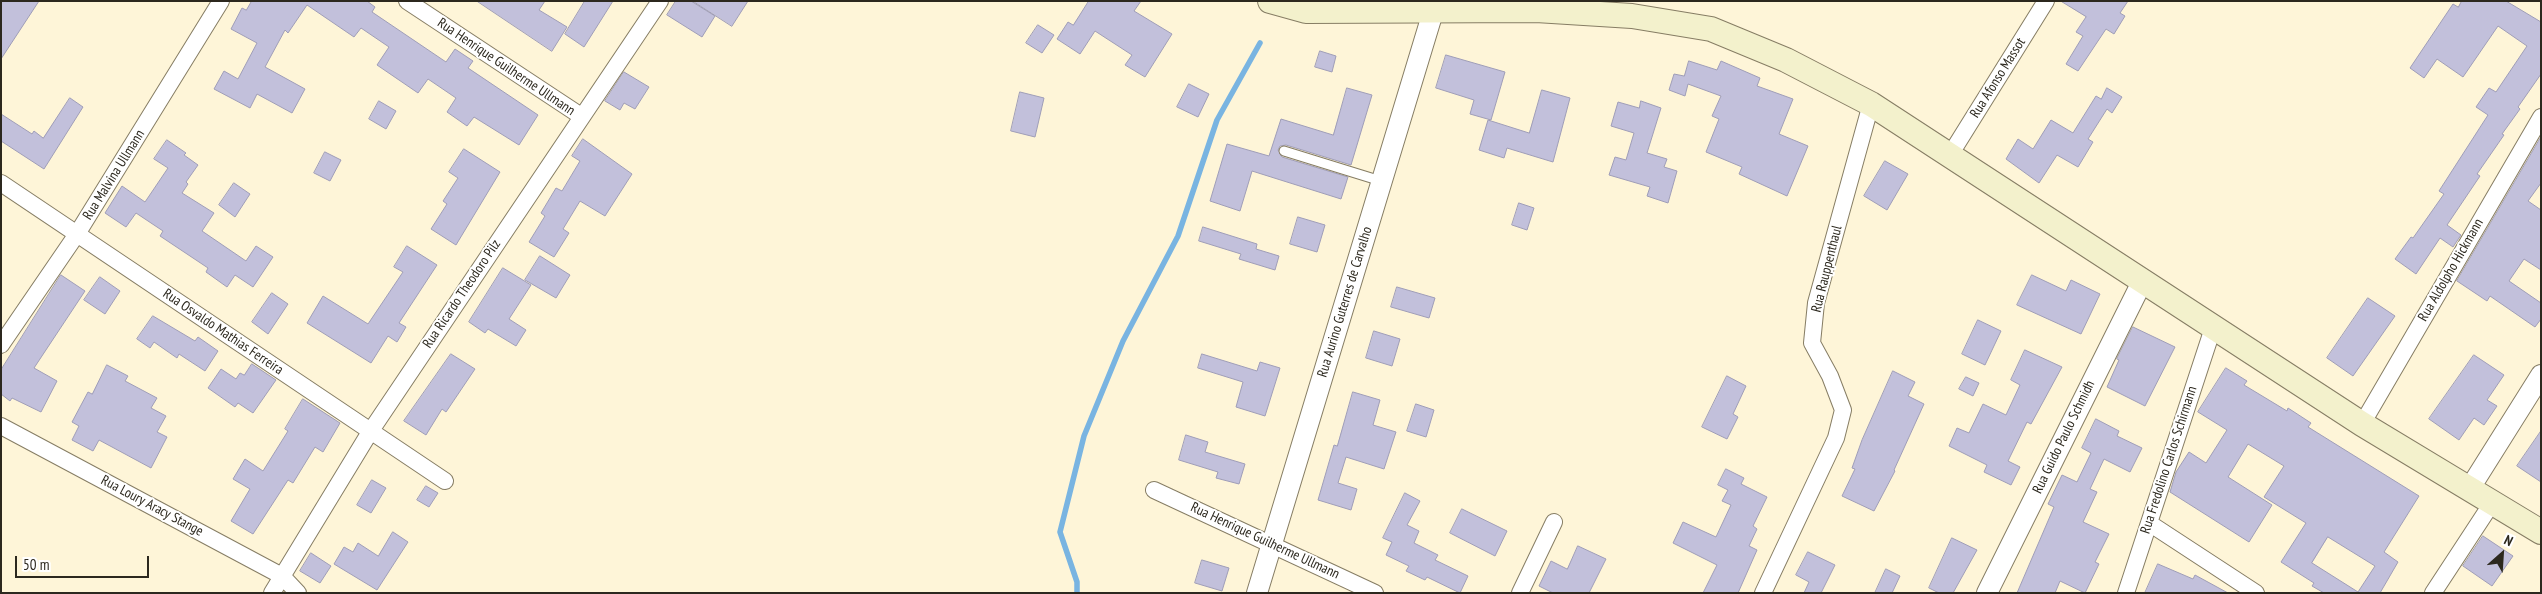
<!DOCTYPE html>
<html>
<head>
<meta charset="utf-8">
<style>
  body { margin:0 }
  #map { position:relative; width:2542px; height:594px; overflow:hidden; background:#fef5d8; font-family:"PT Sans Narrow",sans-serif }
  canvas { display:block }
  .frame { position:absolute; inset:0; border:2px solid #2c281e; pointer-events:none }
  .north { position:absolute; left:2477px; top:529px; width:50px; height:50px; -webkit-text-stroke:4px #fff; paint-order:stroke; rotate:26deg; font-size:14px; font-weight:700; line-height:20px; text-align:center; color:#2c281e }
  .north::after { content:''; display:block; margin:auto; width:18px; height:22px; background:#2c281e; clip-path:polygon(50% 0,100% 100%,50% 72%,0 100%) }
  .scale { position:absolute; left:15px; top:556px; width:134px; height:22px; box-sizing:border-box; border:2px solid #2c281e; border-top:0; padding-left:6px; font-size:15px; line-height:18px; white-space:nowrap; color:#2c281e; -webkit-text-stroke:4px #fff; paint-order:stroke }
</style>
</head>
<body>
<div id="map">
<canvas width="2542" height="594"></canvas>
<div class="frame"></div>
<div class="north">N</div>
<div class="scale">50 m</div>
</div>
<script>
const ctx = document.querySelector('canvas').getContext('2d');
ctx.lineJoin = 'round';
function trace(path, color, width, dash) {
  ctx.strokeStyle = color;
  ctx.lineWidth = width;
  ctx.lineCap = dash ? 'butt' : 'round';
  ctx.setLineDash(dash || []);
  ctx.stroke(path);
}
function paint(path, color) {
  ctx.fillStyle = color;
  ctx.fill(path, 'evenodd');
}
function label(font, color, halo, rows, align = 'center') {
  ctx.font = font + ' "PT Sans Narrow",sans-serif';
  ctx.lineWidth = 4;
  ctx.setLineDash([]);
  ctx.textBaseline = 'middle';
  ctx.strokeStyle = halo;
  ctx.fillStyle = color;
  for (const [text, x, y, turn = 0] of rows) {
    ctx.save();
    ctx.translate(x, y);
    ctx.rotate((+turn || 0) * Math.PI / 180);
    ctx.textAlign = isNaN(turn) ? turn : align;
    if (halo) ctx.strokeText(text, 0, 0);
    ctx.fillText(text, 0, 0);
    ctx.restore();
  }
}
const stream = new Path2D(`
  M1077,593V582L1060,532L1084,436L1123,341L1178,236L1217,120L1260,43`);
const building = new Path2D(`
  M1,1H39L1,59Z
  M252,1H367L375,7L372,12L446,62L455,49L473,61L468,68L538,115L519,145L474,117L467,126L447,112L456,98L428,79L418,93L377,65L389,47L361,28L354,37L307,5L288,33L285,30L265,67L305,89L292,113L257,94L250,108L214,89L224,71L238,79L257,43L231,29L242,8L246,10Z
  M477,1H545L539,10L567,27L552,51Z
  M585,1H613L584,47L565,34Z
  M676,1H691L715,16L702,37L667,15Z
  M693,1H748L732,26Z
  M1089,1H1141L1134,11L1172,34L1145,77L1125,65L1132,55L1095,31L1080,54L1057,39L1068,22L1073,25Z
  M2061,1H2128L2120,13L2125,16L2114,34L2106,29L2078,71L2066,64L2083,36L2076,32L2086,17Z
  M2462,1H2506L2541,22V74L2518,107L2520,109L2502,134L2504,135L2477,174L2480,176L2447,225L2461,235L2453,247L2440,238L2416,274L2395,259L2411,237L2413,238L2444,194L2439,191L2488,115L2476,107L2489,88L2496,92L2527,46L2498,26L2463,77L2437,59L2424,78L2410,68L2453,4L2458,7Z
  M1038,25L1054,35L1042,53L1026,43Z
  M1320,51L1336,56L1332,72L1315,67Z
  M1446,55L1505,72L1491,120L1470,114L1474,100L1436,88Z
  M1689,61L1717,70L1721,61L1760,78L1757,86L1793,99L1779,134L1808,146L1787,196L1739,174L1742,167L1706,152L1719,119L1712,116L1721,96L1688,84L1685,96L1669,90L1674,74L1684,76Z
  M624,72L649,87L635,109L624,103L620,110L605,101Z
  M1189,84L1209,94L1198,117L1177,107Z
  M1347,88L1372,95L1351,165L1286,145L1280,146L1278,150L1282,157L1348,177L1341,199L1252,171L1240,211L1210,201L1227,144L1269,156L1281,119L1333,135Z
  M2107,88L2122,97L2112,113L2107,109L2088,139L2093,142L2078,167L2057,155L2039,183L2006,159L2018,139L2033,149L2051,120L2073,133L2096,96L2101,99Z
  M1542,90L1570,98L1553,162L1507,148L1504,158L1479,150L1488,120L1529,133Z
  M1020,92L1044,98L1035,137L1011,131Z
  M70,98L83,107L44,169L1,141V114L32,134L34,131L43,138Z
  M379,101L396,111L386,129L369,119Z
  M1641,101L1661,108L1647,153L1667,159L1664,167L1677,171L1668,203L1647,196L1650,187L1609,175L1615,157L1626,160L1634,133L1611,126L1618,102L1639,108Z
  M2541,137V183L2528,201L2541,210V270L2524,259L2509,281L2541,303V319L2535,327L2490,296L2487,301L2457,281Z
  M583,139L632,174L605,216L580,201L563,229L569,233L554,257L529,242L545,216L541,213L556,188L562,191L580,161L572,156Z
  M167,140L186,153L184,155L198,165L186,182L188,184L182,193L214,213L202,231L246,261L256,246L273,257L253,287L235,275L227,287L206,272L208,268L160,236L163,231L136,213L126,227L105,213L122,186L145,202L168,168L154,159Z
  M464,149L500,172L456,245L431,229L447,204L443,201L458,178L449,172Z
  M325,152L341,160L330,181L314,173Z
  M1885,161L1908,174L1887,210L1864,196Z
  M234,183L250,194L235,217L219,205Z
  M1519,203L1534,208L1527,230L1512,225Z
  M1298,217L1325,225L1317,252L1290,244Z
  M1203,227L1257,244L1256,249L1279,256L1275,270L1239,259L1241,254L1199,241Z
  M407,246L437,265L399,323L406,327L397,342L388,336L371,363L307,323L323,296L368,324L403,272L394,267Z
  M540,256L570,275L556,298L525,280Z
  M503,268L531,285L509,319L526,330L516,346L488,329L485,333L469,322Z
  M61,275L85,291L34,368L57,381L41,412L12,398L10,401L1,394V370Z
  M2032,275L2066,291L2071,280L2100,294L2081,334L2017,305Z
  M100,277L120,291L105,314L84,300Z
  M1397,287L1435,298L1429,318L1391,307Z
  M272,293L288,304L268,334L252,322Z
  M2368,298L2395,316L2353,376L2327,358Z
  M153,316L195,341L198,337L218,351L205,371L179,354L177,358L154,342L150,348L137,339Z
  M1978,320L2001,331L1985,365L1962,354Z
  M2133,327L2175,347L2145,406L2107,387L2119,360L2117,359Z
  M1374,331L1400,339L1392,366L1366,358Z
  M2025,350L2062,367L2031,424L2027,422L2008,461L2020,467L2011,485L1984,472L1987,465L1949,446L1957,428L1969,433L1983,404L2006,415L2020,385L2011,380Z
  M451,354L475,369L446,412L442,409L426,435L404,421Z
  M1202,354L1257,371L1260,362L1280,368L1265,416L1236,407L1243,382L1198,368Z
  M2474,355L2504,375L2487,400L2497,406L2484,425L2474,418L2459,440L2429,419Z
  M252,364L276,380L253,413L238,403L235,407L208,388L221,369L236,379L240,373L244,375Z
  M107,365L128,376L125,381L157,398L151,408L166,416L157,432L167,437L151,468L99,440L93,451L72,440L79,426L72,422L88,392L92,394Z
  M2226,368L2247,381L2244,385L2287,411L2288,408L2311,423L2308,427L2419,496L2384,552L2398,562L2380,593H2324L2312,586L2314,583L2281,562L2306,523L2264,497L2284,466L2248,444L2228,477L2272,505L2249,542L2170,492L2176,472L2189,452L2206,463L2227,430L2198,412ZM2328,537L2375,566L2358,592L2312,563Z
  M1893,371L1915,382L1908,396L1924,404L1894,470L1895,471L1874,511L1842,496L1855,469L1852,468L1862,440Z
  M1727,376L1746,386L1733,414L1738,417L1727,439L1702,427Z
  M1966,377L1979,383L1973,396L1959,389Z
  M1353,392L1380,400L1373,425L1396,432L1384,469L1346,457L1338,483L1357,489L1351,510L1318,500L1334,445L1337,446Z
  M303,399L340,423L323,452L315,447L293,483L288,480L253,534L231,521L250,489L233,479L245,459L263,471L288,431L285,429Z
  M1416,404L1434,410L1426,437L1407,431Z
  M2096,419L2119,431L2117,436L2142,448L2130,472L2104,459L2090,489L2097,492L2083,522L2109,534L2095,562L2099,564L2085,593L2060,581L2055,593H2017L2054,507L2048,504L2062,475L2077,482L2091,453L2082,448Z
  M2541,431V482L2517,466Z
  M1186,435L1208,442L1205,452L1245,464L1239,484L1216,478L1218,472L1179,460Z
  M1726,469L1744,478L1741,484L1767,497L1753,526L1757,529L1749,546L1757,550L1738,593H1703L1717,565L1673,543L1683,522L1716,537L1731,505L1722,501L1728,490L1718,485Z
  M372,480L386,488L371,513L357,505Z
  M426,486L438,493L429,507L417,500Z
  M1405,493L1420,501L1407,525L1419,531L1414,543L1438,555L1435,560L1468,576L1460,593L1427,577L1425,580L1406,571L1409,566L1386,555L1392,542L1383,538Z
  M1462,509L1507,531L1495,556L1450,533Z
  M393,532L408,542L377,590L334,564L344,547L353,552L358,543L378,556Z
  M2483,536L2513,556L2492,586L2463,566Z
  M1952,538L1977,550L1953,593H1939L1929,588Z
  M1578,546L1606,559L1589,593H1553L1539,586L1551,561L1567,569Z
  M1808,552L1835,565L1821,593H1804L1809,582L1796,575Z
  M311,553L331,566L320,583L300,571Z
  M1202,560L1229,568L1222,591L1195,583Z
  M2158,564L2193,579L2195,575L2228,593H2145Z
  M1886,569L1900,576L1892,593H1875Z`);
const service = new Path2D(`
  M1284,151L1381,181`);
const minor = new Path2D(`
  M407,1L581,116
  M1950,155L2046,1
  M1,183L445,481
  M1,345L77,234L221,1
  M2362,424L2541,117
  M1,426L282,576L298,593
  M1154,490L1375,593
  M2149,523L2256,593
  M272,593L370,432L660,1
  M1520,593L1554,522
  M1763,593L1836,438L1843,410L1830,376L1812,343L1816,303L1871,104
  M2126,593L2213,328
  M2433,593L2492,503`);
const tertiary = new Path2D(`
  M2470,488L2541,375
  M1257,593L1433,12
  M1987,593L2142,282`);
const secondary = new Path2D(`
  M1270,1L1306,11L1536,10L1632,16L1711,29L1786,60L1871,104L2362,424L2541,532`);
const streetNames = [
  ["Rua Henrique Guilherme Ullmann",506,67,34],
  ["Rua Afonso Massot",1998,78,-58],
  ["Rua Malvina Ullmann",114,175,-58],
  ["Rua Rauppenthaul",1827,269,-76],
  ["Rua Aldolpho Hickmann",2451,270,-60],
  ["Rua Ricardo Theodoro Pilz",462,294,-56],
  ["Rua Aurino Guterres de Carvalho",1345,302,-73],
  ["Rua Osvaldo Mathias Ferreira",223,332,34],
  ["Rua Guido Paulo Schmidh",2064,437,-64],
  ["Rua Fredolino Carlos Schirmann",2169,460,-72],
  ["Rua Loury Aracy Stange",152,506,28],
  ["Rua Henrique Guilherme Ullmann",1265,541,25]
];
trace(stream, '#79b4e1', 5.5);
paint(building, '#c2c0db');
trace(building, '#9f9db7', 1);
trace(service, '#867d64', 11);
trace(minor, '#867d64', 18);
trace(tertiary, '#867d64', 22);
trace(secondary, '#867d64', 26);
trace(service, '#fff', 9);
trace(minor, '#fff', 16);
trace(tertiary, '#fff', 20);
trace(secondary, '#f3f1cc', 24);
label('14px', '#2c281e', '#fff', streetNames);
</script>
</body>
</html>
